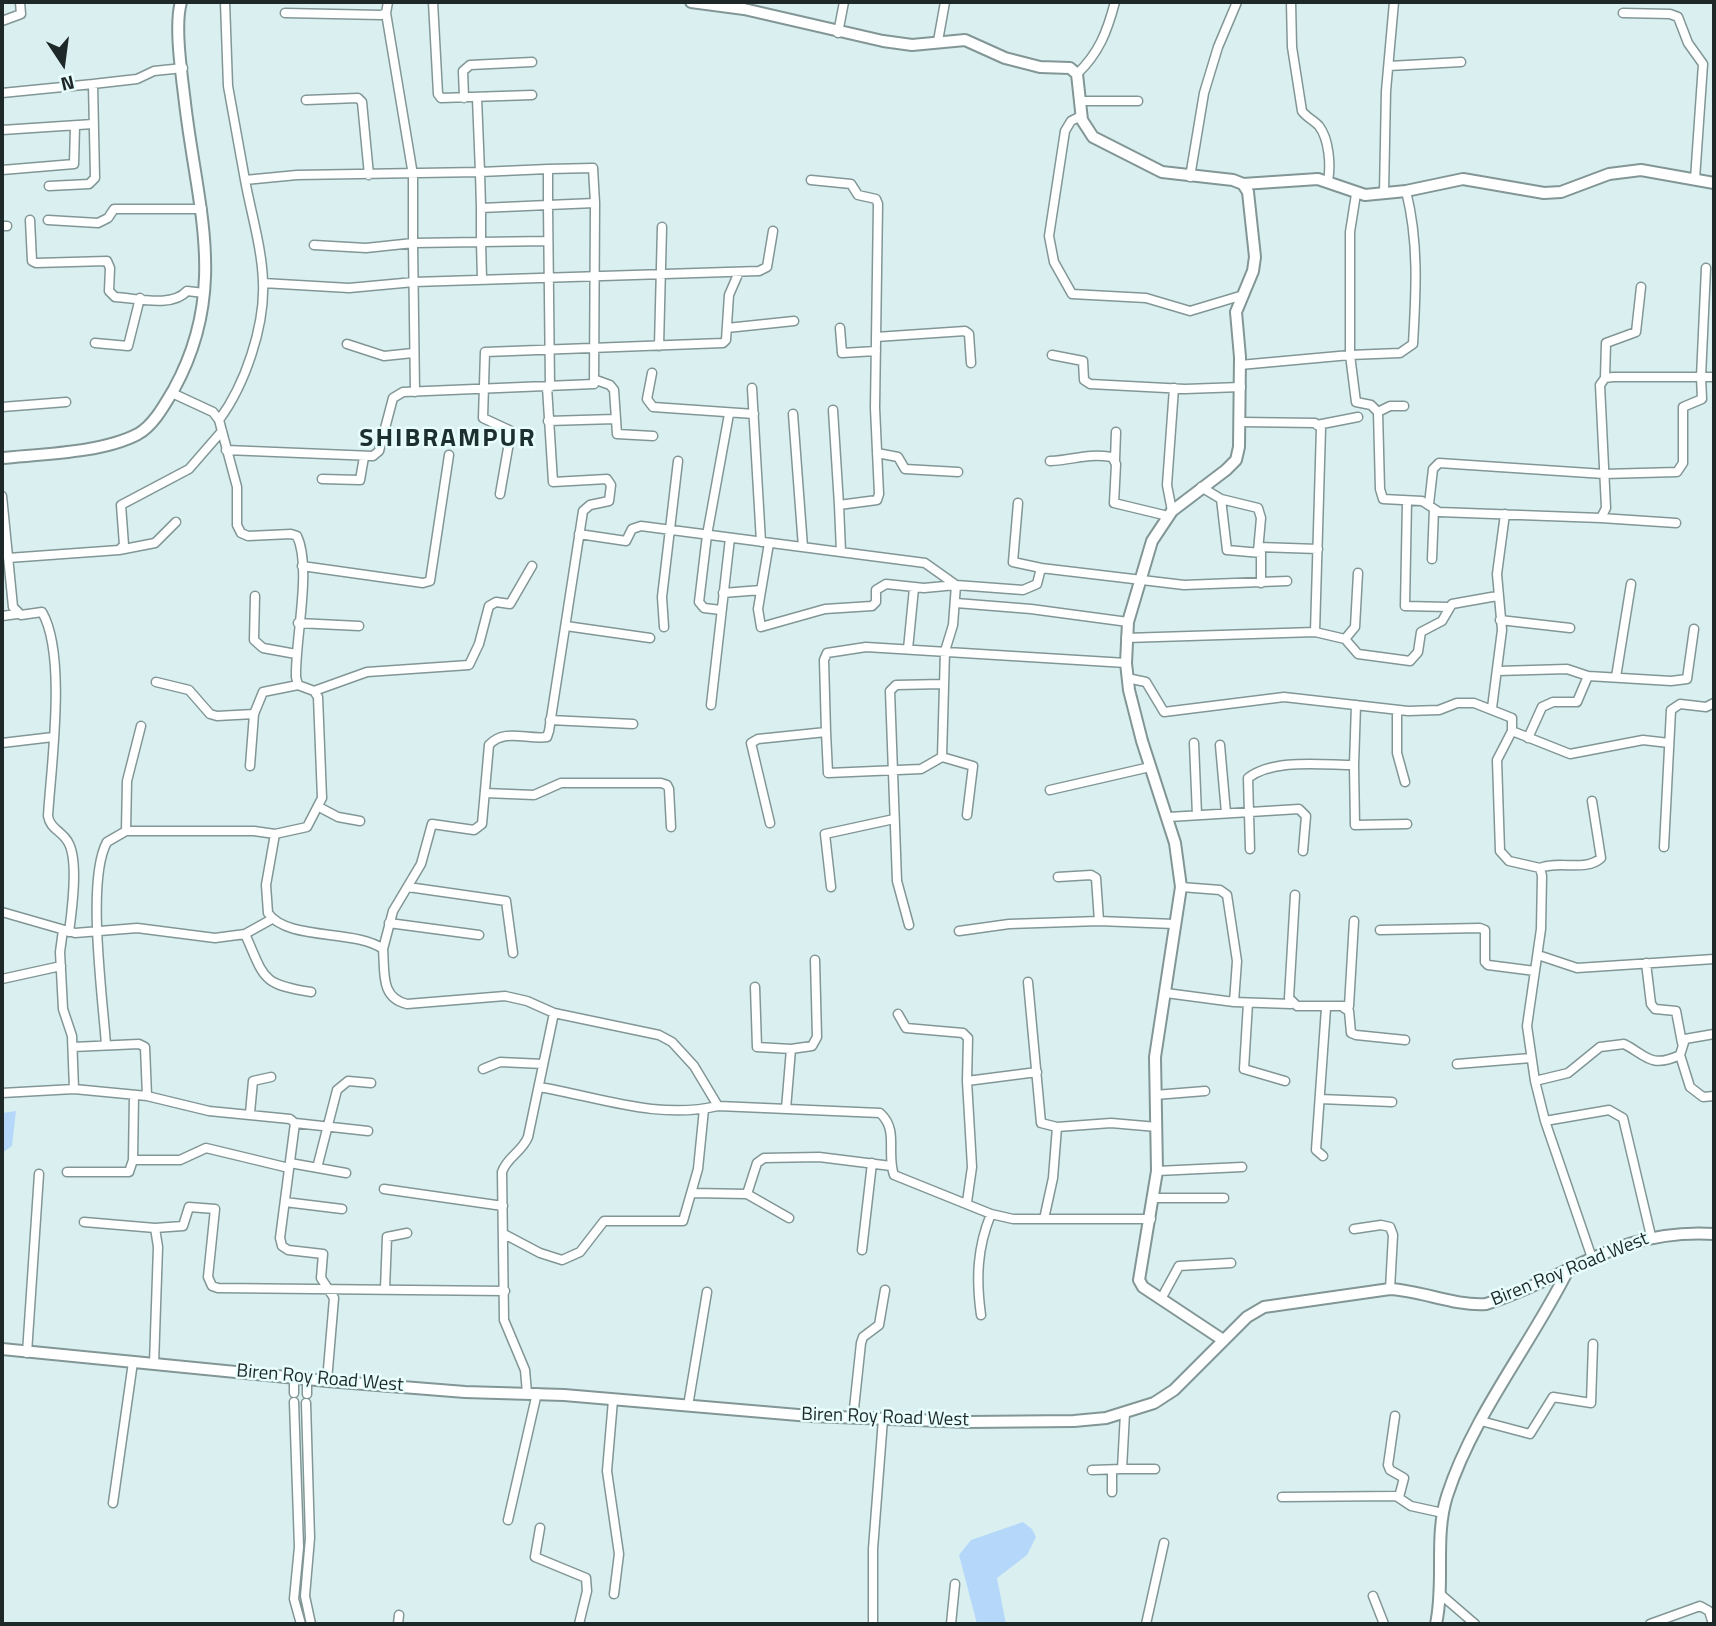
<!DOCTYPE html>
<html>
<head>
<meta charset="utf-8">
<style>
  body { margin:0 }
  #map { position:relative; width:1716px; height:1626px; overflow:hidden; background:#daf0f0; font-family:"Titillium Web",sans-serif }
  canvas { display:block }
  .frame { position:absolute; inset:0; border:4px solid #1f2828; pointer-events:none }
  .north { position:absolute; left:28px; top:28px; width:70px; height:70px; -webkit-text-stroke:5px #e7fefd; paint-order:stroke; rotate:167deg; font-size:19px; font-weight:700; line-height:28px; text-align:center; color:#1f2828 }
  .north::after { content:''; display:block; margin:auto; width:24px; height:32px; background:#1f2828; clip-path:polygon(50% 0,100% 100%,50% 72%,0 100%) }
</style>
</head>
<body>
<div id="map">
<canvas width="1716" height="1626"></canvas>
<div class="frame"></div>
<div class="north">N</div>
</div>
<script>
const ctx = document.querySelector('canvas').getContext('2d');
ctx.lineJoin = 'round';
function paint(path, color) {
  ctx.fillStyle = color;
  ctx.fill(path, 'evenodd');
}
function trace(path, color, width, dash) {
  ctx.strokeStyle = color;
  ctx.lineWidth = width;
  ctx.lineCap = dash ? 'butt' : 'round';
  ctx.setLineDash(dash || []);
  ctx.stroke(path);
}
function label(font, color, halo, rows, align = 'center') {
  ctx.font = font + ' "Titillium Web",sans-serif';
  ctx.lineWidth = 5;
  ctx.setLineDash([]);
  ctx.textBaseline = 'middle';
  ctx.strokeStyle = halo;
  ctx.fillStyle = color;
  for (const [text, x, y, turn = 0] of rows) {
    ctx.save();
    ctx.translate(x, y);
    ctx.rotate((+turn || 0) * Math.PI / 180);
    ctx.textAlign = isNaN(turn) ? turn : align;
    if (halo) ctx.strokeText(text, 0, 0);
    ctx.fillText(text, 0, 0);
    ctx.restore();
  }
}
const water = new Path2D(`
  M16,1111L12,1146L2,1153V1113Z
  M1023,1522L1032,1529L1036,1537L1027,1555L997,1578L1006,1624H977L959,1555L971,1540Z`);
const street = new Path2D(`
  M225,2L228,86L245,180L297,175L480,172L481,208L548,205L550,387
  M433,2L438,94L441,98L532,95
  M1291,2L1292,47L1302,111C1307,118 1314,120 1319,126C1329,139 1331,165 1328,181
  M285,13L381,15L386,13L388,2
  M386,13L413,175V243L481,242V208
  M1623,13L1670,14L1678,17L1688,43L1703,64L1695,179
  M2,21L21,14L20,2
  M838,33L844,2
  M938,41L945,2
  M1389,66L1461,62
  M1077,74C1099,53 1107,32 1115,2
  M2,93L93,84
  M464,98L463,71L470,65L532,62
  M306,100L358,98L362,102L369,175
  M1079,101H1138
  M1081,116L1071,121L1065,131L1049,236L1054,262L1072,294L1146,298L1190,311L1240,296
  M2,130L93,124
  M548,169L593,168L595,203
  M2,170L74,164L75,126
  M1190,177L1204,93L1218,47L1237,2
  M811,180L851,184L858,195L876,199L878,204L875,408L879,494L877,500L839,505L841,552
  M49,186L89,184L95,178L93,84L137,79L154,71L183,68
  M1384,193L1386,91L1394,2
  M1356,194L1350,232V355L1400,353L1413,344C1416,292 1419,242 1406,191
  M30,220L32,261L36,263L107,261L110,268L109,291L115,297C136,298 172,308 187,291L204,293
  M48,220L98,223L108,218L114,209H202
  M2,226H7
  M314,245L366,248L413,243L415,392
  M482,279L481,242L548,241
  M263,283L349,288L414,282L759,271L767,267L773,231
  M727,328L794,321
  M840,328L842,353L876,351
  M876,337L965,331L969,334L971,363
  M95,343L128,346L140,298
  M347,344L384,356L413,353
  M659,346L662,227
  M1052,355L1083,361L1084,380L1090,384L1185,389L1241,387
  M1240,365L1350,355L1356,402L1371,405L1378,412L1380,489L1383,499L1422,501L1439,512L1601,518L1606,508L1600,385L1605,378L1613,377H1701L1706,268
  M652,373L647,399L653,407L754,414
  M1605,378L1606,343L1636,332L1641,287
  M596,380L610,385L614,390L617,434L653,436
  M752,388L761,542
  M172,393L213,412L219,420L237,487V525L241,533L248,536L291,534L297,536C312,568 295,639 296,677L298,685L314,691L318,697L322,798L307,827L275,834L266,885L268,913C287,941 356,929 383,949C385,972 380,998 407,1004L505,996L527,1001L554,1013
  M2,407L66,402
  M833,410L839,505
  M1378,412L1390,406H1404
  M793,414L803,547
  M219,420C245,385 265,326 263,282C262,248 251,213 245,180
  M548,421L615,419
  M1241,422L1315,423L1321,428L1315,632
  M1317,425L1358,417
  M226,450L373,456L379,451L393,398L403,392L594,384L595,203L548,205V169L480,172L477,98
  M877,453L898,457L905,469L958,472
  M1115,460L1116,432
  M1050,461C1075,460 1085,453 1112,457L1116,464L1114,503L1168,516
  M322,479L360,480L364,457
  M1201,487L1221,499L1227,550L1261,553V583
  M500,494L511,431L483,418L485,352L723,343L726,340L729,295L739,272
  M2,496L13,607L21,615L42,612C67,655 51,766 48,816C50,829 62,831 68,842C79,860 72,910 69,932
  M1221,499L1258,508L1261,518L1258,551
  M1407,501L1405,606L1449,607
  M1018,503L1013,562L1041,568
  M1429,504L1433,469L1439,463L1604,474L1677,472L1683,463V407L1702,399L1701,377H1714
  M1172,511L1167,485L1174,388
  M1601,518L1676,523
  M579,534L626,541L632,529L641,526L925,563L956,585L1023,590L1037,584L1041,568L1184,585L1287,581
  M769,543L758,609L761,627L825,609L872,606L876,602V590L886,584L924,588L956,585L953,625L945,651L942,757L921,769L828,773L826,732
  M1259,547L1318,549
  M119,550L155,543L176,522
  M8,558L119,550L124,545L121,505L189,469L222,431
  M1432,559L1434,509
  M302,566L423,583L430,581L449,455
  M723,593L761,590
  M255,596L254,640L263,648L296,654
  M956,603L1031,609L1128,622
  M721,610L704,608L699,602L707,535L729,414
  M2,616L17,614
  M1500,620L1570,628
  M298,623L359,626
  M566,626L650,638
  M664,627L662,597L678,461
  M1126,638L1315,632L1345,639L1358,654L1410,661L1418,652L1421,632L1442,621L1452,604L1497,596
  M1345,639L1355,627L1358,573
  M908,649L914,588
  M1498,671L1567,669L1588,676
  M1616,677L1631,584
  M1127,678L1146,682L1164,712L1284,697L1408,711L1439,710L1457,703H1474L1512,718V731L1497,760L1500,851L1509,861L1540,868L1542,876L1541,929L1527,1026L1535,1081
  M156,682L189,690L210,714L217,716L254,714L263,692L298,685
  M314,691L367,672L469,665L479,644L489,606L496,602L510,604L532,566
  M711,705L730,538
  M1492,708L1502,630L1497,574L1505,514
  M1397,711V753L1405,782
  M550,720L633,724
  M1512,731L1570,754L1643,740L1669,743
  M1528,738L1542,707L1553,702H1577L1588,676L1671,681L1687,679L1694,629
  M2,743L53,737
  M1194,743L1197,815
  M1220,745L1226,813
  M942,757L973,766L967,815
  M1354,765L1355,825L1407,824
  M250,766L254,714
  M1050,790L1150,767
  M485,793L534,795L561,783H661L667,785L669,789L671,827
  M319,807L338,817L360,821
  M1169,817L1299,809L1306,816L1303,851
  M770,823L751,743L758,739L826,732L824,660L827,653L866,647L1126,663
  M126,831L127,781L141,726
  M1664,847L1671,710L1680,704L1706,707L1714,703
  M1250,849L1248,778C1274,758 1323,765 1354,765L1356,705
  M1540,868C1559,860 1586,872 1601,858L1592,801
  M1058,877L1091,875L1096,878L1099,921L1174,924
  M408,887L506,901L513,953
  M831,887L825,834L894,819
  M1181,887L1220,890L1227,895L1237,961L1234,1002
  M1295,895L1289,998L1297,1006H1349L1354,921
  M2,912L75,933L137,928L215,938L245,934L272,919
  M389,923L479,935
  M909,925L897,881L890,691L896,685L943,684
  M1380,930L1480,928L1485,930V962L1488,965L1535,971
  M959,931L1009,924L1099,921
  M245,934C265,978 260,984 311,992
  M383,949L393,911L421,864L432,824L474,830L482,824L489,745C504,728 527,740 547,737L549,731L583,511L590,505L609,501L611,485L607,479L553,482L547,387
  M1538,955L1577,968L1714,959
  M1646,963L1651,1004L1655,1009L1676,1011L1682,1043
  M2,979L61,966
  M1028,982L1041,1123L1057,1127L1111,1123L1157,1127
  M755,987L757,1047L791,1049L786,1109
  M1166,993L1234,1002L1291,1004
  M1248,1003L1244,1069L1285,1081
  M1344,1008L1349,1011L1351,1033L1356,1035L1405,1040
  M898,1014L906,1028L963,1033L968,1038L967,1081
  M106,1045C103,999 86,880 107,842L126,831H254L275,834
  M73,1047L139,1044L145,1047L147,1096
  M791,1049L812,1046L817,1037L815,960
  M1680,1055L1690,1087L1703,1097L1714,1096
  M1457,1064L1531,1058
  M483,1069L500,1062L543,1064
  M539,1087C599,1097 657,1120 718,1106
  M74,1089L147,1096L209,1111L290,1119L295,1123L280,1238L282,1246L288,1250L323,1254L321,1278L334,1298L327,1381
  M2,1093L74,1089L72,1036L63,1009L60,952L63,930
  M1155,1095L1205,1091
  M1320,1099L1392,1102
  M250,1113L253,1081L271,1077
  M1545,1121L1609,1110L1623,1118L1651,1236
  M295,1123L368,1131
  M1323,1156L1316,1150L1326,1008
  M133,1160H180L206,1148L289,1168
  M290,1163L346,1173
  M317,1168L337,1090L348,1081L371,1083
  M1157,1171L1242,1167
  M67,1172H129L133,1160L134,1095
  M384,1189L503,1206
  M693,1193L747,1194L757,1163L764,1158L819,1157L891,1166
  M747,1194L789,1218
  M1155,1198H1224
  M285,1202L342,1209
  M967,1202L972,1167L967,1081L1037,1072
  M1044,1219L1053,1178L1057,1127
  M84,1222L155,1228L158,1247L154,1364
  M155,1228L183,1226L189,1207L215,1209L208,1277L212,1286L218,1288L505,1291
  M1354,1229L1381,1225L1390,1227L1393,1235L1390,1289
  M504,1234L540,1253L562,1260L580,1252L604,1221H683L698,1169L704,1109
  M862,1250L872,1163
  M1592,1258L1545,1121L1535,1081L1568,1073L1600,1047L1624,1044C1646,1055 1650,1069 1680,1055L1685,1039L1714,1034
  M385,1289L387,1237L407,1233
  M1161,1299L1179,1266L1231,1263
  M981,1315C976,1279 977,1248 991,1214
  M27,1353L39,1174
  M294,1393V1377
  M527,1393L525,1370L504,1320L502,1172C507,1157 522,1152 528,1137L554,1013L659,1035L672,1042L694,1066L718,1106L880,1113C899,1130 886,1153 894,1175L991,1214L1013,1219H1151
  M307,1394V1378
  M613,1400L607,1471L619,1554L614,1594
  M294,1402L299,1547L294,1599L301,1624
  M306,1403L310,1538L305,1596L311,1624
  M688,1406L707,1292
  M1395,1416L1388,1465L1390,1470L1404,1478L1399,1497
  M853,1418L861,1343L863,1337L879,1325L885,1290
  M1481,1421L1530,1434L1553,1397L1591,1403L1593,1344
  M1122,1469H1155
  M1092,1470L1122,1469L1125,1413
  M1112,1492V1470
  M1282,1497L1396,1496L1411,1506L1443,1513
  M113,1503L133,1362
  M508,1520L537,1393
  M540,1528L535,1557L586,1578L587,1591L579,1624
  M1439,1593L1475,1624
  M1373,1596L1384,1624
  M398,1624L399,1615
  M873,1624V1549L883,1419
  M951,1624L955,1584
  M1146,1624L1164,1543
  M1650,1624L1700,1606L1709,1611L1713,1624`);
const secondary = new Path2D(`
  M691,2L744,9L883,41L912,45L965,40L1005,58L1040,67L1070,68L1077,74L1082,120L1093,137L1162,172L1233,180L1243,184L1248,192L1255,257L1253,271L1236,312L1240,357L1239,447L1236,460L1226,470L1172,511L1152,541L1128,622L1126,663L1129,690L1142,741L1175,843L1181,887L1155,1057L1157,1171L1139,1280L1143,1287L1223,1340
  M1243,184L1318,179L1365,195L1406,191L1463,179L1544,193L1561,192L1609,174L1641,170L1714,183
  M2,458C42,454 102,453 138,434C154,425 165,404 174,389C229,289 197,207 185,103C182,77 174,26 181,2
  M2,1349L327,1381L465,1392L564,1395L810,1416L968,1422L1074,1421L1106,1418L1154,1403L1174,1390L1247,1317L1264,1307L1390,1289C1423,1291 1454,1306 1486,1304C1571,1277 1618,1228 1714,1234
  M1436,1624C1445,1582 1434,1537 1447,1496C1474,1413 1531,1345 1569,1268`);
const streetNames = [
  ["Biren Roy Road West",1570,1270,-22],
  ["Biren Roy Road West",320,1379,5],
  ["Biren Roy Road West",885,1418,2]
];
const districtNames = [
  ["SHIBRAMPUR",448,440]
];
paint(water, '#b5d8fa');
trace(street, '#829696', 11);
trace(secondary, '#829696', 14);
trace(street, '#fff', 8);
trace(secondary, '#fff', 10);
label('19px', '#1f2828', '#e7fefd', streetNames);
ctx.letterSpacing = '2px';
label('bold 26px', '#1d2f2e', '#e7fefd', districtNames);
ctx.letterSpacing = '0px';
</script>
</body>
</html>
